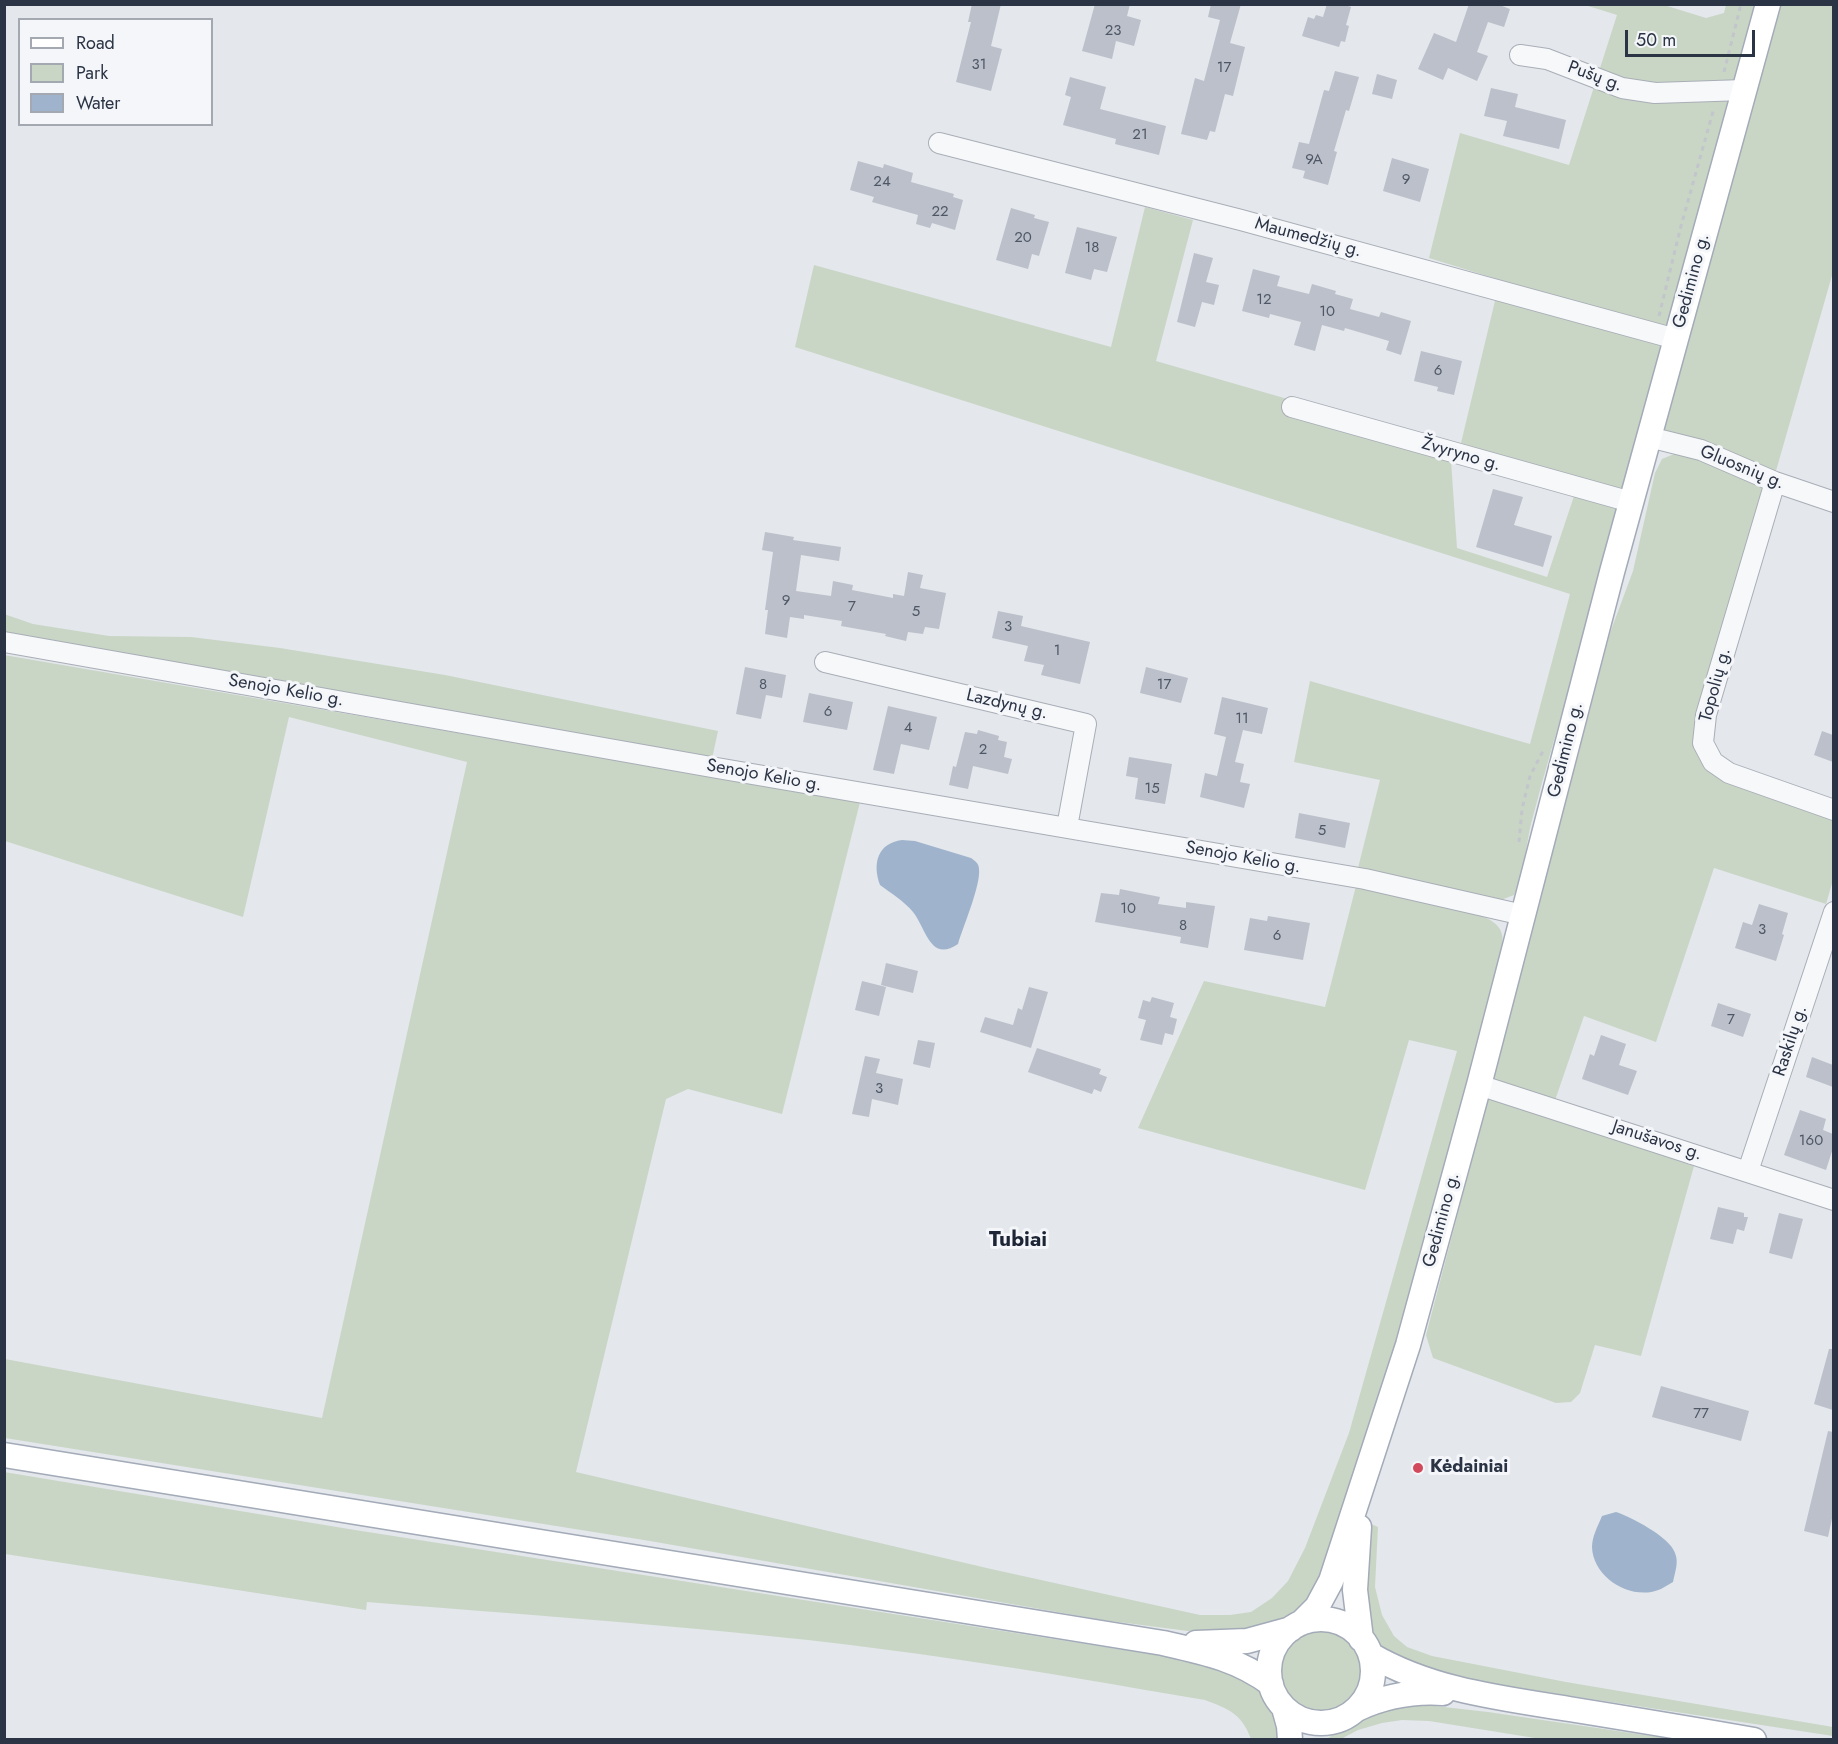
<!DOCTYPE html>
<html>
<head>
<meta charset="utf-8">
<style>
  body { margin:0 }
  #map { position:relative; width:1838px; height:1744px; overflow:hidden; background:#e4e7ec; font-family:Jost,sans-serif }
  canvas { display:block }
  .frame { position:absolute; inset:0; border:6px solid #2b3445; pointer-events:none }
  .legend { position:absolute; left:18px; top:18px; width:195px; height:108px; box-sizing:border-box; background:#f4f6f9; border:2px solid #a4a8b1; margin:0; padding:8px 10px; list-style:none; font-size:18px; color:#2b3445 }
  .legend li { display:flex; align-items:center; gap:12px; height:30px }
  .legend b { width:30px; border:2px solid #a4a8b1 }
  .scale { position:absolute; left:1625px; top:30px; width:130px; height:27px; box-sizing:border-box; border:3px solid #2b3445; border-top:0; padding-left:8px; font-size:18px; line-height:21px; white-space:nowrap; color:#2b3445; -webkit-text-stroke:4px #f4f6f9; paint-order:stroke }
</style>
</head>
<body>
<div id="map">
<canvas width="1838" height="1744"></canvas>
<div class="frame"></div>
<ul class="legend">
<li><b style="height:8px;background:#fff"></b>Road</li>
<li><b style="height:16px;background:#c9d6c5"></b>Park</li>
<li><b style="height:16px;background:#9fb4cc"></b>Water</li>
</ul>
<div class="scale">50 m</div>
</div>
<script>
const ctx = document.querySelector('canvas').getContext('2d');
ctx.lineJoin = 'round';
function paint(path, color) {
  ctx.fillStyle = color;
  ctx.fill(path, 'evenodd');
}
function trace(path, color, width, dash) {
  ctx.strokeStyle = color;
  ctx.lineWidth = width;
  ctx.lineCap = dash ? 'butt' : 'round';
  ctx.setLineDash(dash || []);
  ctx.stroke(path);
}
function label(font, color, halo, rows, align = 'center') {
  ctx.font = font + ' Jost,sans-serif';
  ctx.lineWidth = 6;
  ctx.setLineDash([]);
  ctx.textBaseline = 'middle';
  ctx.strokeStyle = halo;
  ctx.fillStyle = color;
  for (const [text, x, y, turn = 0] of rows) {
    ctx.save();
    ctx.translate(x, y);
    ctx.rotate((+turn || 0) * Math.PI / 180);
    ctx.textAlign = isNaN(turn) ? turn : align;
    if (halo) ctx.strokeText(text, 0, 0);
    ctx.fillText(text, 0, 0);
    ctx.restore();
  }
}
const green = new Path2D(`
  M1585,5H1664L1706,18L1724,13L1726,5H1756L1574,673C1559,723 1544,773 1531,824C1525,848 1526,874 1514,895L1498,901L1357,872L1380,780L1294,762L1310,681L1530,744L1570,594L795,347L814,265L1111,347L1145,207L1193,220L1156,361L1450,446L1457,548L1547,577L1579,481L1461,443L1500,280L1429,258L1460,133L1569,165L1617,15Z
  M1768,5H1833V272L1706,715L1713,761L1833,810V880L1826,904L1714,868L1656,1042L1584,1016L1550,1115L1694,1166L1641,1356L1595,1345L1580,1393L1571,1402L1556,1403L1433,1358L1426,1335L1610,633L1633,571L1655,473L1662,459L1679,452L1649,437Z
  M4,614L33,624L109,636L191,637L280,648L445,675L718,731L712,759L5,633Z
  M4,655L860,802L782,1114L688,1089L666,1099L576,1472L991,1569L1200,1615H1230L1251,1612L1272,1598L1288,1581L1305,1548L1349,1433L1457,1051L1409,1040L1365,1190L1138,1128L1204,981L1325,1007L1356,886L1479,915C1500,923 1506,931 1501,953L1397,1343L1329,1569L1307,1611L1274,1628L1211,1634L1103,1620L650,1541L5,1438V1359L322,1418L467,762L289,717L243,917L5,841Z
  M4,1472L355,1530L1169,1657C1212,1665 1264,1666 1278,1716C1280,1723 1280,1732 1281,1739H1251C1242,1714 1229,1709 1205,1700C1122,1686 1038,1671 954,1659C760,1630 563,1618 367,1602L366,1610L5,1554Z
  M1369,1523L1378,1527L1375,1587L1382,1615L1394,1636L1407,1647L1432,1656L1566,1682L1833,1727V1736L1461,1679L1403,1664L1384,1650L1376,1640L1369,1623L1363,1602Z
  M1281 1669a42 42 0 1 1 84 0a42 42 0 1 1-84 0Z
  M1417,1704L1488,1712L1672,1739H1541L1429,1721L1402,1720L1382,1723L1358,1730L1341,1739L1326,1740C1353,1716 1384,1710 1417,1704Z`);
const water = new Path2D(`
  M902,840L915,841L971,858C975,861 979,863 979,869C981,885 963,927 958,944C930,963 926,928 913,912C904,901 892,894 880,885C872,863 878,843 902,840Z
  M1616,1512C1631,1517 1670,1537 1675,1553C1679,1562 1675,1572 1673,1582C1669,1584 1665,1587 1661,1589C1632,1602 1593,1578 1592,1547C1592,1536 1598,1526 1602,1516Z`);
const building = new Path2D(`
  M972,4H1001L991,46L1002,49L991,91L956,82L971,22H968Z
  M1095,4H1130L1127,16L1141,20L1134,46L1116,41L1112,59L1082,51Z
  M1211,4H1241L1230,43L1245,47L1233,96L1225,94L1215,132L1210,131L1207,140L1181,134L1195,78L1204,81L1220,20L1208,17Z
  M1327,4H1343L1351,7L1346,25L1349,26L1345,42L1341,41L1339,47L1302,36L1308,17L1314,19L1316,15L1323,17Z
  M1469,4H1497L1510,9L1504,27L1488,22L1477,52L1488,56L1477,81L1448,68L1443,80L1418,69L1434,33L1456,42Z
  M1335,71L1359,77L1349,111L1346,110L1334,151L1337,152L1328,185L1303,178L1305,171L1292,168L1299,142L1309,144L1324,90L1329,91Z
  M1377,74L1397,80L1392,99L1372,94Z
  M1070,77L1106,87L1100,109L1166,126L1159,155L1115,144L1116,139L1063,125L1071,97L1065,95Z
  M1491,88L1518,94L1515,107L1566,120L1559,149L1503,136L1507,121L1484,116Z
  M1392,158L1429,169L1420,202L1383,191Z
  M858,161L883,168L884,164L913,173L911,182L954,194L953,197L963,200L955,230L932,223L930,228L916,224L918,215L872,202L874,197L850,190Z
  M1011,208L1035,215L1034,218L1049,222L1039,256L1032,254L1028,269L996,260Z
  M1077,227L1117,237L1107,272L1094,269L1091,280L1065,273Z
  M1194,253L1213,258L1206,282L1219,285L1214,305L1202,302L1195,327L1177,322Z
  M1253,269L1280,276L1277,286L1309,294L1312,284L1336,291L1335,294L1353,299L1350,309L1379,317L1381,312L1411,321L1401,355L1386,350L1389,341L1345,328L1344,331L1322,325L1315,351L1294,345L1301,322L1270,314L1269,318L1242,311Z
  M1421,351L1462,361L1454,395L1437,391L1438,387L1414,381Z
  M1493,489L1523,497L1514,525L1552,536L1543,567L1476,547Z
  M765,532L794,537L793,540L841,547L839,561L801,555L796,591L831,596L833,581L853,585L852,590L893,598V594L904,596L908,572L923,575L920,588L946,593L939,629L925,627L923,634L908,632L906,641L885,636L886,634L841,626L842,621L804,615V619L790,617L787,638L765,634L768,610H765L773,552L762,550Z
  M998,611L1023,616L1021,626L1090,642L1080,684L1041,675L1044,665L1024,661L1028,646L992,638Z
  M745,667L786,675L782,698L766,695L761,719L736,714Z
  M1146,667L1188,678L1181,703L1140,693Z
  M809,693L853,702L847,730L803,722Z
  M1222,697L1268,708L1262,734L1243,730L1235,762L1244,764L1240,782L1250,784L1244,808L1200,797L1205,773L1217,776L1226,737L1214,734Z
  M888,706L937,717L929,750L901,744L894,774L873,770Z
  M978,730L999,736L998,740L1007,742L1004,757L1012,759L1008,774L973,766L968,789L949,785L953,766L956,767L965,732L977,734Z
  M1822,731L1833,735V762L1814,755Z
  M1129,757L1172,764L1165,804L1135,799L1138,778L1126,776Z
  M1299,813L1350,823L1345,848L1295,838Z
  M1120,889L1160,897L1158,904L1186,908V902L1215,906L1208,948L1180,943L1181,937L1095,922L1101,893L1119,895Z
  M1759,904L1788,913L1782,934L1784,935L1776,961L1735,948L1743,922L1752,925Z
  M1268,916L1310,923L1303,960L1244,950L1250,918L1267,921Z
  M886,963L918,971L913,993L881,985Z
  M862,981L886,987L879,1016L855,1010Z
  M1029,987L1048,992L1031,1048L980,1032L985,1017L1013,1025L1018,1008L1022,1010Z
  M1152,997L1174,1003L1170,1017L1177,1019L1173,1035L1165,1033L1162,1045L1140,1040L1146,1020L1138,1018L1143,1000L1150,1002Z
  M1718,1003L1751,1014L1743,1037L1711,1026Z
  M1601,1035L1626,1044L1619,1065L1637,1071L1628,1095L1582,1079L1590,1054L1594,1056Z
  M918,1040L935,1043L930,1068L913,1064Z
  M1037,1048L1101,1069L1099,1074L1107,1077L1101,1092L1094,1089L1092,1094L1028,1072Z
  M865,1056L880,1059L876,1073L903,1079L898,1105L872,1099L869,1117L852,1114Z
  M1812,1057L1833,1065V1087L1806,1077Z
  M1800,1110L1826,1119L1823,1130L1833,1134V1148L1826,1170L1784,1155Z
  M1718,1207L1744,1213V1217H1748L1744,1231L1737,1229L1733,1244L1710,1239Z
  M1779,1213L1803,1219L1792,1259L1769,1253Z
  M1829,1349H1833V1410L1814,1404Z
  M1661,1386L1749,1411L1741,1441L1652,1417Z
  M1828,1431L1833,1432V1514L1828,1537L1804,1531Z`);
const path = new Path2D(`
  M1724,72L1741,4
  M1659,316L1681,226L1714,108
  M1519,842L1522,809L1530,776L1543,751`);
const minor = new Path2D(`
  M1520,55L1547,59L1622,88L1655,93L1744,90
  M939,143L1241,220L1676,339
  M1292,407L1631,502
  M1649,437L1701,450L1775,482L1834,502
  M1775,482L1706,715L1703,743L1713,762L1729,773L1834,810
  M4,642L717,768L1365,879L1523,915
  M825,662L1086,724L1067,827
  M1479,1085L1834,1200
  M1748,1171L1834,912`);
const major = new Path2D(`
  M4,1455L1163,1643C1203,1652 1238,1659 1271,1684
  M1359,1527L1355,1590L1361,1639
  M1269 1671a52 52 0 1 1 104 0a52 52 0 1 1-104 0Z
  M1301,1623L1317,1607L1331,1581L1408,1345L1479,1085L1612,572L1768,4
  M1196,1643L1247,1641L1291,1629
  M1371,1655C1431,1690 1500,1698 1569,1709C1631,1719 1692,1729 1754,1740
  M1284,1708L1289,1726L1290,1740
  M1357,1709C1385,1696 1413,1691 1443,1693`);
const markers = [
  [1418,1468,6,"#d1495b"]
];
const numberNames = [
  ["23",1113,31],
  ["31",979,65],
  ["17",1224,68],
  ["21",1140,135],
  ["9A",1314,160],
  ["9",1406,180],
  ["24",882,182],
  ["22",940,212],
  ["20",1023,238],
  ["18",1092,248],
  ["12",1264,300],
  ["10",1327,312],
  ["6",1438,371],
  ["9",786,601],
  ["7",852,607],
  ["5",916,612],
  ["3",1008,627],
  ["1",1057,651],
  ["8",763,685],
  ["17",1164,685],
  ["6",828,712],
  ["11",1242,719],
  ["4",908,728],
  ["2",983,750],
  ["15",1152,789],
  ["5",1322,831],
  ["10",1128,909],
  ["8",1183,926],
  ["3",1762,930],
  ["6",1277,936],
  ["7",1731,1020],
  ["3",879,1089],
  ["160",1811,1141],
  ["77",1701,1414]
];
const streetNames = [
  ["Pušų g.",1595,77,20],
  ["Maumedžių g.",1308,238,15],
  ["Gedimino g.",1692,281,-75],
  ["Žvyryno g.",1461,455,16],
  ["Gluosnių g.",1742,468,22],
  ["Topolių g.",1716,685,-75],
  ["Senojo Kelio g.",286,691,10],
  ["Lazdynų g.",1007,705,13],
  ["Gedimino g.",1566,750,-76],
  ["Senojo Kelio g.",764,776,10],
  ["Senojo Kelio g.",1243,858,10],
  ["Raskilų g.",1791,1041,-72],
  ["Janušavos g.",1657,1141,18],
  ["Gedimino g.",1442,1220,-75]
];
const poiNames = [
  ["Kėdainiai",1430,1468]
];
const quarterNames = [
  ["Tubiai",1018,1241]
];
paint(green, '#c9d6c5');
paint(water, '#9fb4cc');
paint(building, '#bbc0ca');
trace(minor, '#a9aeb7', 22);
trace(major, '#a3abb8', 27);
trace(path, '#c2c5cb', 3, [4.5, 4.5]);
trace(minor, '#f7f8fa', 20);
trace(major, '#fff', 24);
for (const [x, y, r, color] of markers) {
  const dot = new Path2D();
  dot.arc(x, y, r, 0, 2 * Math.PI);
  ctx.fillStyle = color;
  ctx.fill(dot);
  trace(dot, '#f4f6f9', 2);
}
label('15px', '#4f5766', null, numberNames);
label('18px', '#2b3445', '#f4f6f9', streetNames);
label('bold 18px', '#2b3445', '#f4f6f9', poiNames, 'left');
label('bold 21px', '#1d2536', '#f4f6f9', quarterNames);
</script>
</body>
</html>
